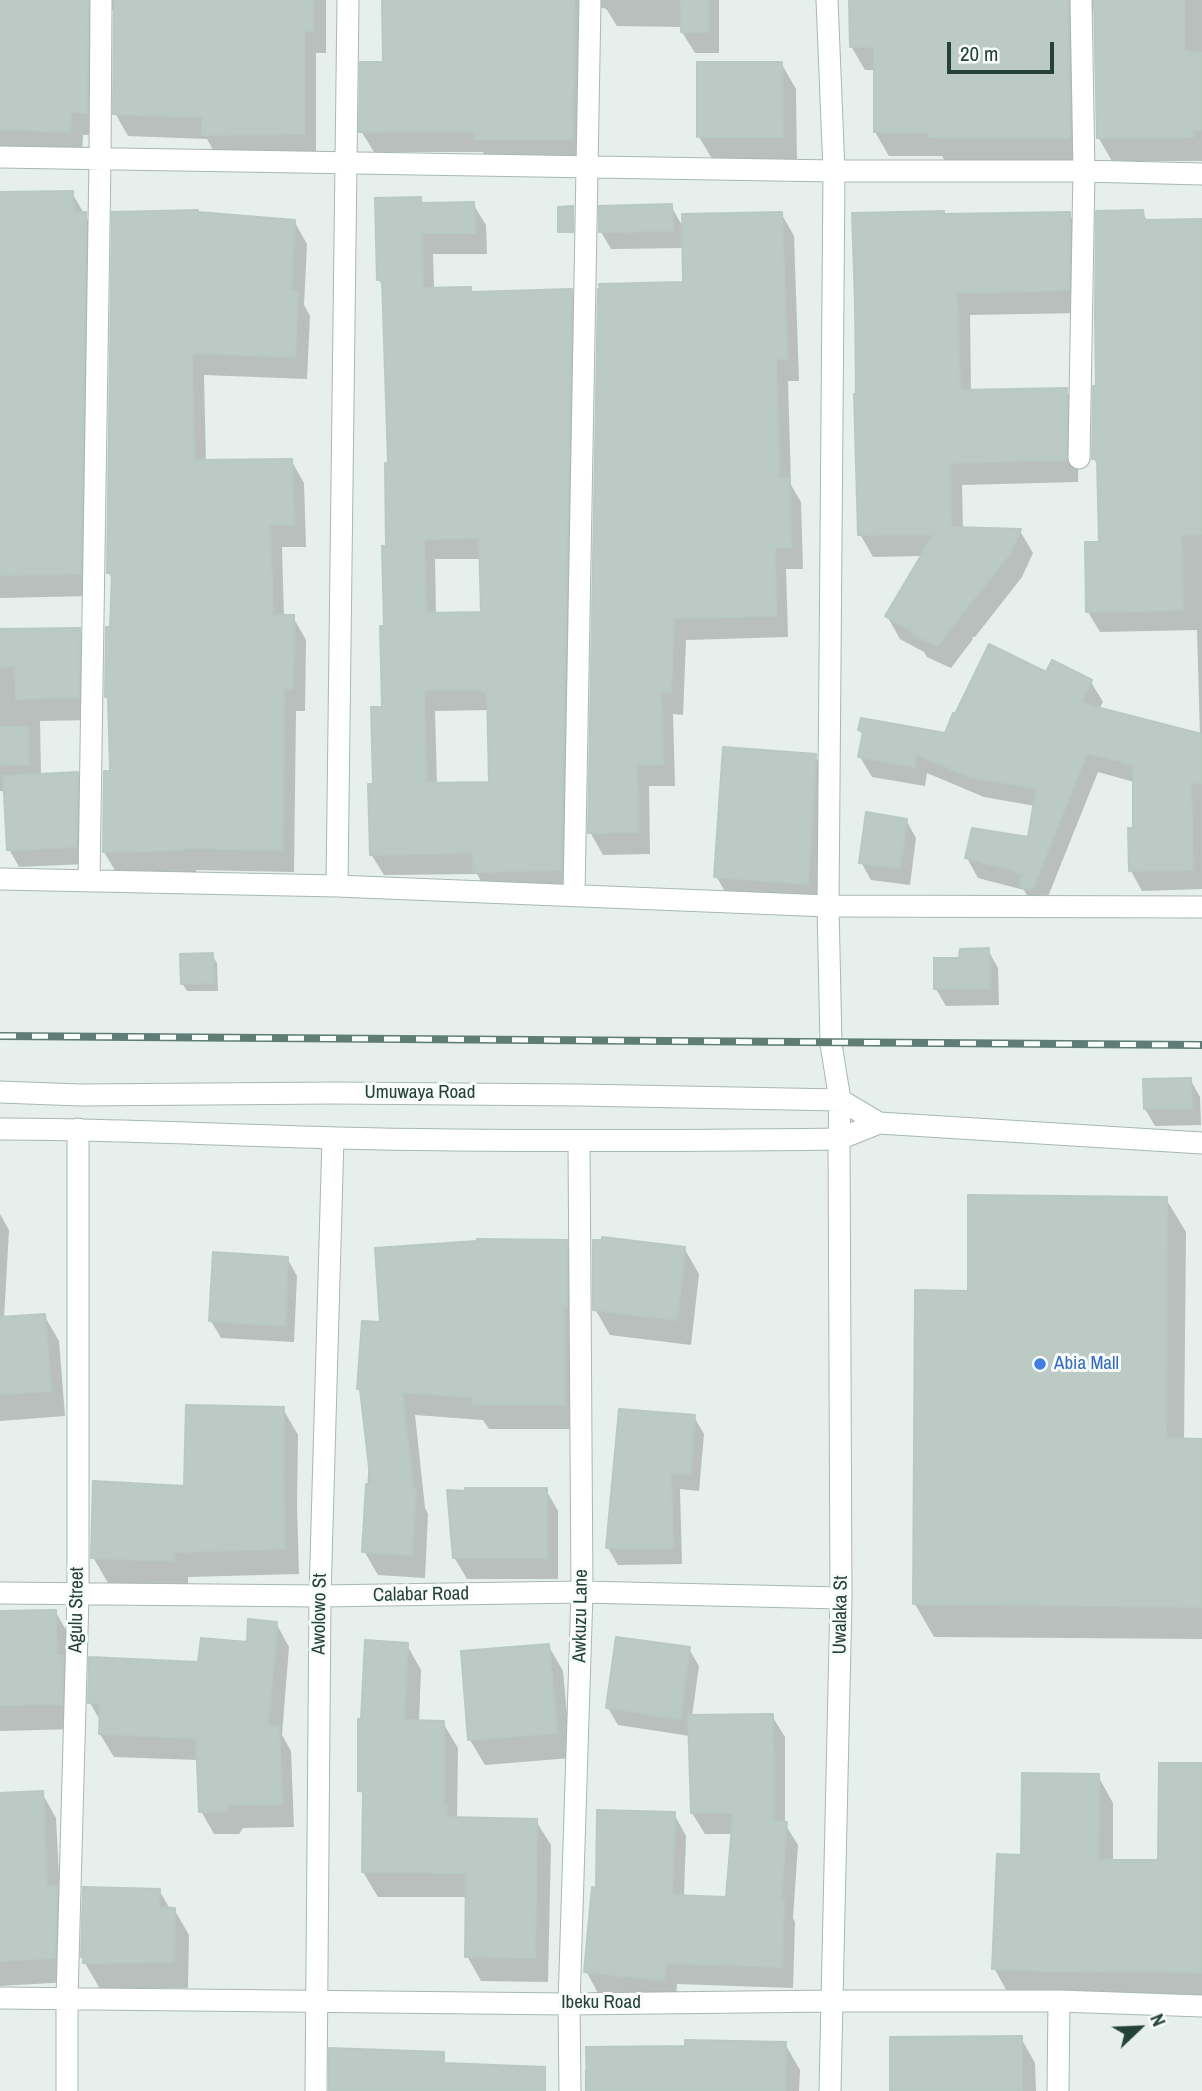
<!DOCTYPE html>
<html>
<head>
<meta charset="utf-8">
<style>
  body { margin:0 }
  #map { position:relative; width:1202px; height:2091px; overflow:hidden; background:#e6efeb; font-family:"Archivo Narrow",sans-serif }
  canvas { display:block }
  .north { position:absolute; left:1104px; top:1993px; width:70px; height:70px; -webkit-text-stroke:5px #f7fbf9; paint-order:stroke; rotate:67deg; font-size:19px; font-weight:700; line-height:28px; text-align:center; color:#24423a }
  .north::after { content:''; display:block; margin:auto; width:24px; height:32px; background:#24423a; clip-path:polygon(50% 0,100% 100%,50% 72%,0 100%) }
  .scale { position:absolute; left:947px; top:42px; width:107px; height:32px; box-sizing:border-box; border:4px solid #24423a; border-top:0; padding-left:9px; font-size:21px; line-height:24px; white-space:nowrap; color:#24423a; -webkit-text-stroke:5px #f7fbf9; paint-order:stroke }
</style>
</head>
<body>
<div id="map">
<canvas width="1202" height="2091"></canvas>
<div class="north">N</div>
<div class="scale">20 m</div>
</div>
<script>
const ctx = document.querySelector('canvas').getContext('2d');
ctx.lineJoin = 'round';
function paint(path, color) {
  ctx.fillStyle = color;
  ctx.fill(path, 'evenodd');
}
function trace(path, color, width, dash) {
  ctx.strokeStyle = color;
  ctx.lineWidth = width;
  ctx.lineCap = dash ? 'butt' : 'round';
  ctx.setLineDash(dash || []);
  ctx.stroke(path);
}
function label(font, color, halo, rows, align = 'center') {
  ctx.font = font + ' "Archivo Narrow",sans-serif';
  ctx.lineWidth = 6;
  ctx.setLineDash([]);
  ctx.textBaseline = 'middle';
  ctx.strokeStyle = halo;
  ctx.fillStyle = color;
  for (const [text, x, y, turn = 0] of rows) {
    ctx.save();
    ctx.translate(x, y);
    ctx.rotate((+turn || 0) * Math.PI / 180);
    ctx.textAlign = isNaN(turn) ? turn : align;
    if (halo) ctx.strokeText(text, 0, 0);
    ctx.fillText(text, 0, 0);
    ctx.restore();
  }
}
const shadow = new Path2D(`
  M0,0H326V53H316V157H217L207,139L128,136L115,113L116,9L107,12L99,135H83L82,155L0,148Z
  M384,0H719V53H695L682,32V27L617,26L607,10L604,8L597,9L584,160H488L483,152H374L361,131L384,64Z
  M851,0H1202V161H1112L1098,137L1096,9L1083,17V161H945L942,156H889L875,132V70H865L851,46Z
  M781,63L796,89L797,163L714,162L699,137Z
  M72,193L98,237L93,596L0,598V194Z
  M420,199L424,205L473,204L486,225L487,254H433L434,289H470L473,293L571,291L583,312L573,891L487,892L477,874L384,875L371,854L375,786L384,708L390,465L384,288L379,280ZM435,559H481L483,614L436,615ZM489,710L491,784H437L435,711Z
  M671,206L684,229L781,213L794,236L799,381H788L791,485L801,502L803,569H786L788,637L686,640L683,715L673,714L675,786H649L650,854L603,855L590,832L685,284V248L611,249L601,232Z
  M1142,212L1148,222L1202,221V889L1142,891L1131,871L1134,830V782L1098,772L1043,909L1033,907L1024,890L978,878L967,858L1030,839L1035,806L984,797L927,773L925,786L872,777L860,757L864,737L860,730L946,735L1047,674L1091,682L1103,702L1099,709L1200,736L1197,630L1100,632L1088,612L1101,543L1099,467L1094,459L1098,387Z
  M1069,213L1082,236L1081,313L970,315L971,391L1066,390L1079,412L1078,482L962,485L963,529L1020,531L1033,553L1022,577L975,637H972L973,639L951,668L927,657L924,652L900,639L887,616L922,556L873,557L860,534L945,216Z
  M198,214L294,221L307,244L304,305L310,316L307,379L204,375L206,462L291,460L304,483L306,547H282L284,617H293L306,640L305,711H296L294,872L196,870V873L117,874L104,852L112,772L110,701L107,696L113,581L109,573Z
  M79,630L92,653L91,720L40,721L41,776L77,774L87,791L85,864L19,867L9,849L6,791H0V631Z
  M815,756L830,781L822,909L731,902L716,876Z
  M906,820L916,838L910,885L871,880L861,862Z
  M988,950L998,968L999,1005L946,1006L936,989L961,959Z
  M212,955L217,963L218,991H187L182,983Z
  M1190,1079L1200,1097L1201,1125L1155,1126L1145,1109Z
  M1166,1199L1186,1232L1184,1440H1202V1639L934,1637L915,1604L970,1292Z
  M0,1214L9,1230L4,1318L44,1315L59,1341L65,1416L0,1421Z
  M566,1242L579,1265L577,1429H489L483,1420L415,1415L425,1508L428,1514L425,1578L378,1575L364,1551L369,1455L363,1395L359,1388L381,1324Z
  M684,1248L699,1274L691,1345L610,1335L595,1309Z
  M287,1258L297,1276L294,1342L221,1338L211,1321Z
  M283,1409L298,1435L297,1505L299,1574L188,1577V1587L108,1583L93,1557L186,1487Z
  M694,1417L704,1434L699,1491L680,1489L682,1564L618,1565L608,1548Z
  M546,1490L558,1511V1579H467L454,1557Z
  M55,1611L70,1637L76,1729L0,1731V1613Z
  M276,1623L289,1647L282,1735L291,1751L294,1827L243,1828L239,1834H214L201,1811L198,1760L114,1757L100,1734L101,1722L90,1703L199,1664L248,1644Z
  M407,1645L421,1670L419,1722L443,1723L458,1748L457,1819L536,1821L551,1845L548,1982L481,1981L467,1956L468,1897H378L363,1872L365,1799L360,1790Z
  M548,1645L563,1671L571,1758L485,1765L470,1740Z
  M689,1649L699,1666L692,1716H772L785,1737V1824L798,1845L793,1918L795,1922L793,1988L677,1984L676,2001L598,1993L586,1971L597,1890L674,1814L686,1836L684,1897L728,1899L733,1834H705L692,1813L690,1736L618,1725L608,1708Z
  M1202,1765V1999L1009,1995L994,1968L1023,1857L1098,1776L1113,1803V1862H1160Z
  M42,1793L56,1818L60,1894L68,1982L0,1986V1794Z
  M159,1890L170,1909H174L189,1935L188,1988L100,1989L85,1963Z
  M1021,2038L1035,2063L1036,2091H892Z
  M785,2044L800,2070L799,2091H585V2070Z`);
const building = new Path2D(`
  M0,0H88L87,113L71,112L70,132L0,129Z
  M114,0H313V31H304V134L202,135V117L113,114Z
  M382,0H574L573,139H474V131L359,132L360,62H383Z
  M681,0H708V32H681Z
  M849,0H1068L1070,138L929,137V132H874V47H850Z
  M1094,0H1184V51L1202,53V130H1193V137L1097,138Z
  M697,62H782L783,137H697Z
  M73,191V213L86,212L81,574L0,575V192Z
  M421,197V203L474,202L475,233H422L423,288L471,287V292L572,289L561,870L473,872V853L370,855L368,784H373L371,707H382L380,626H384L382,546H386L385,463H388L382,280H377L375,198ZM479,538L481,612L426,613L424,539ZM480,689V692H487L489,782L426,783L424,690Z
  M672,204L673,231L599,232V206Z
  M573,206V232H558V207Z
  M198,210V212L295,220L291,291H298L295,357L192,353L194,460L292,459L294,525H270L273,615H294L293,689H284L282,850L184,848V850L103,852L104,771H110L108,697H105L106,627H110L112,573H107L112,212Z
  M1143,210L1144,220L1202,219V534L1181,535L1183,610L1086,612L1085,542H1099L1097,459H1092L1093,386H1096L1095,317L1096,211Z
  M944,211V214L1070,212L1069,290L957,293L960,390L1067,388L1066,460L950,463L951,527L1021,529L1010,554L962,614L959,615L961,616L937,646L912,634L913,631L885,616L934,534L858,535L854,394H856L855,304L852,213Z
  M782,212L787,359H776L779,478H789L791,547H775L776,616L674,618L671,693L661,692L663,764H637L638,832L588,833L598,289H600L599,284L683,282L682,214Z
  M80,628L79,697L16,699L15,666L0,667V629Z
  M989,644L1046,672L1052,660L1092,680L1081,703L1202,734V783H1191L1193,870L1129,871L1128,828H1133V765L1087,753L1032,890L1020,887L1022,875L1008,869L965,858L972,828L1028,837L1036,789L971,777L916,754L914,767L858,757L863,732L858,730L861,718L945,733L953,713L955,714Z
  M0,727H28L29,764L0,765Z
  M723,747L816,754L808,884L714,877Z
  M78,772L76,847L7,850L3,776Z
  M866,812L907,819L900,868L859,863Z
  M989,948L990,988L934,989V958H959L960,949Z
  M213,953L214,983L181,984L180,954Z
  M1191,1078L1192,1108L1144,1109L1143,1079Z
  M968,1195L1167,1197L1166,1438L1202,1439V1607L913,1604L915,1290L968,1291Z
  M602,1237L685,1247L677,1320L593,1310V1240H602Z
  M477,1239L567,1240V1307L564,1306V1405H473V1397L402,1392L413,1488H416L412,1555L362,1552L366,1484L371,1485L360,1389H357L362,1321L380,1322L375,1248L477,1241Z
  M213,1252L288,1257L285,1326L209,1321Z
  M45,1314L51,1391L0,1394V1317Z
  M186,1405L284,1407L283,1478L285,1549L174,1552V1561L91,1558L93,1481L184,1486Z
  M619,1409L695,1415L690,1474L671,1473L673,1548H606Z
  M465,1488H547V1558H453L447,1490L465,1491Z
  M56,1610L57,1656H63L62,1704L0,1705V1611Z
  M248,1619L277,1622L268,1727L279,1726L282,1804L230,1805L225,1811L199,1812L196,1738L99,1734L100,1703H88L89,1657L198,1662L201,1638L247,1642Z
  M616,1637L690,1647L680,1719L606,1708Z
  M365,1640L408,1643L404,1720L444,1721V1805H447L446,1817L537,1819L535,1958L465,1957L466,1873L362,1872L363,1791H358V1719H361Z
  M549,1644L557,1733L468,1740L461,1651Z
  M773,1714L774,1821L787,1822L781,1899H784L782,1967L666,1963L664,1980L584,1972L592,1887L596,1888L597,1810L675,1812L672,1895L726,1897L733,1813H691L688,1715Z
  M1159,1763H1202V1972L1048,1971L992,1969L997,1854L1021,1855L1022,1773L1099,1774L1098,1860H1158Z
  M43,1791L47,1886H57L55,1958L0,1961V1793Z
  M83,1887L160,1889L159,1907L175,1908L174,1962L83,1963V1957H81Z
  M1022,2036V2091H890V2037Z
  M685,2040L786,2042L785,2091H587L586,2047L685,2046Z
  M329,2048L444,2052V2063L545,2067V2091H329Z`);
const minor = new Path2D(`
  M0,157L834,171H1084L1202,174
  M1079,458L1084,171L1081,0
  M0,879L337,886L828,906L1202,907
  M89,880L100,159L101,0
  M337,886L348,0
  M574,895L590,0
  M0,1593L320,1596L582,1592L841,1598
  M0,1998L569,2004L832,2001H1059L1202,2006
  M67,2091V1998L78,1595V1129
  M316,2091L320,1596L333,1138
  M570,2091L569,2004L582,1592L579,1142
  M830,2091L841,1598L839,1139
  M1058,2091L1059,2001`);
const tertiary = new Path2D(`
  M827,0L834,171L828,906L831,1044L840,1100L839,1139
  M0,1092L80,1095L334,1093L579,1095L840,1100L879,1123
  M0,1129C112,1129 223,1135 334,1138C503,1142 671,1141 839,1139L879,1123L1202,1143`);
const rail = new Path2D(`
  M0,1036L1202,1045`);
const markers = [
  [1040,1364,7,"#3f7fe0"]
];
const streetNames = [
  ["Umuwaya Road",420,1093],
  ["Calabar Road",421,1595,-1],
  ["Agulu Street",77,1610,-89],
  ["Awolowo St",320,1614,-89],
  ["Uwalaka St",841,1615,-89],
  ["Awkuzu Lane",581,1616,-89],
  ["Ibeku Road",601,2003]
];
const shopNames = [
  ["Abia Mall",1054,1364]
];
paint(shadow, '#0003');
paint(building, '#bbcac4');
trace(building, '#b8c9c2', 2);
trace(minor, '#a8b8b2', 23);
trace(tertiary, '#a8b8b2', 23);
trace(minor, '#fff', 21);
trace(tertiary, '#fff', 21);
trace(rail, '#5f7d75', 8);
trace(rail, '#f7fbf9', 5, [16]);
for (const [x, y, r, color] of markers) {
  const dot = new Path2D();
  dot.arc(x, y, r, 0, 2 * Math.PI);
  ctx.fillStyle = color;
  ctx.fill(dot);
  trace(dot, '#f7fbf9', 2.5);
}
label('19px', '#24423a', '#f7fbf9', streetNames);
label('19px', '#366cbe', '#f7fbf9', shopNames, 'left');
</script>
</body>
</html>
